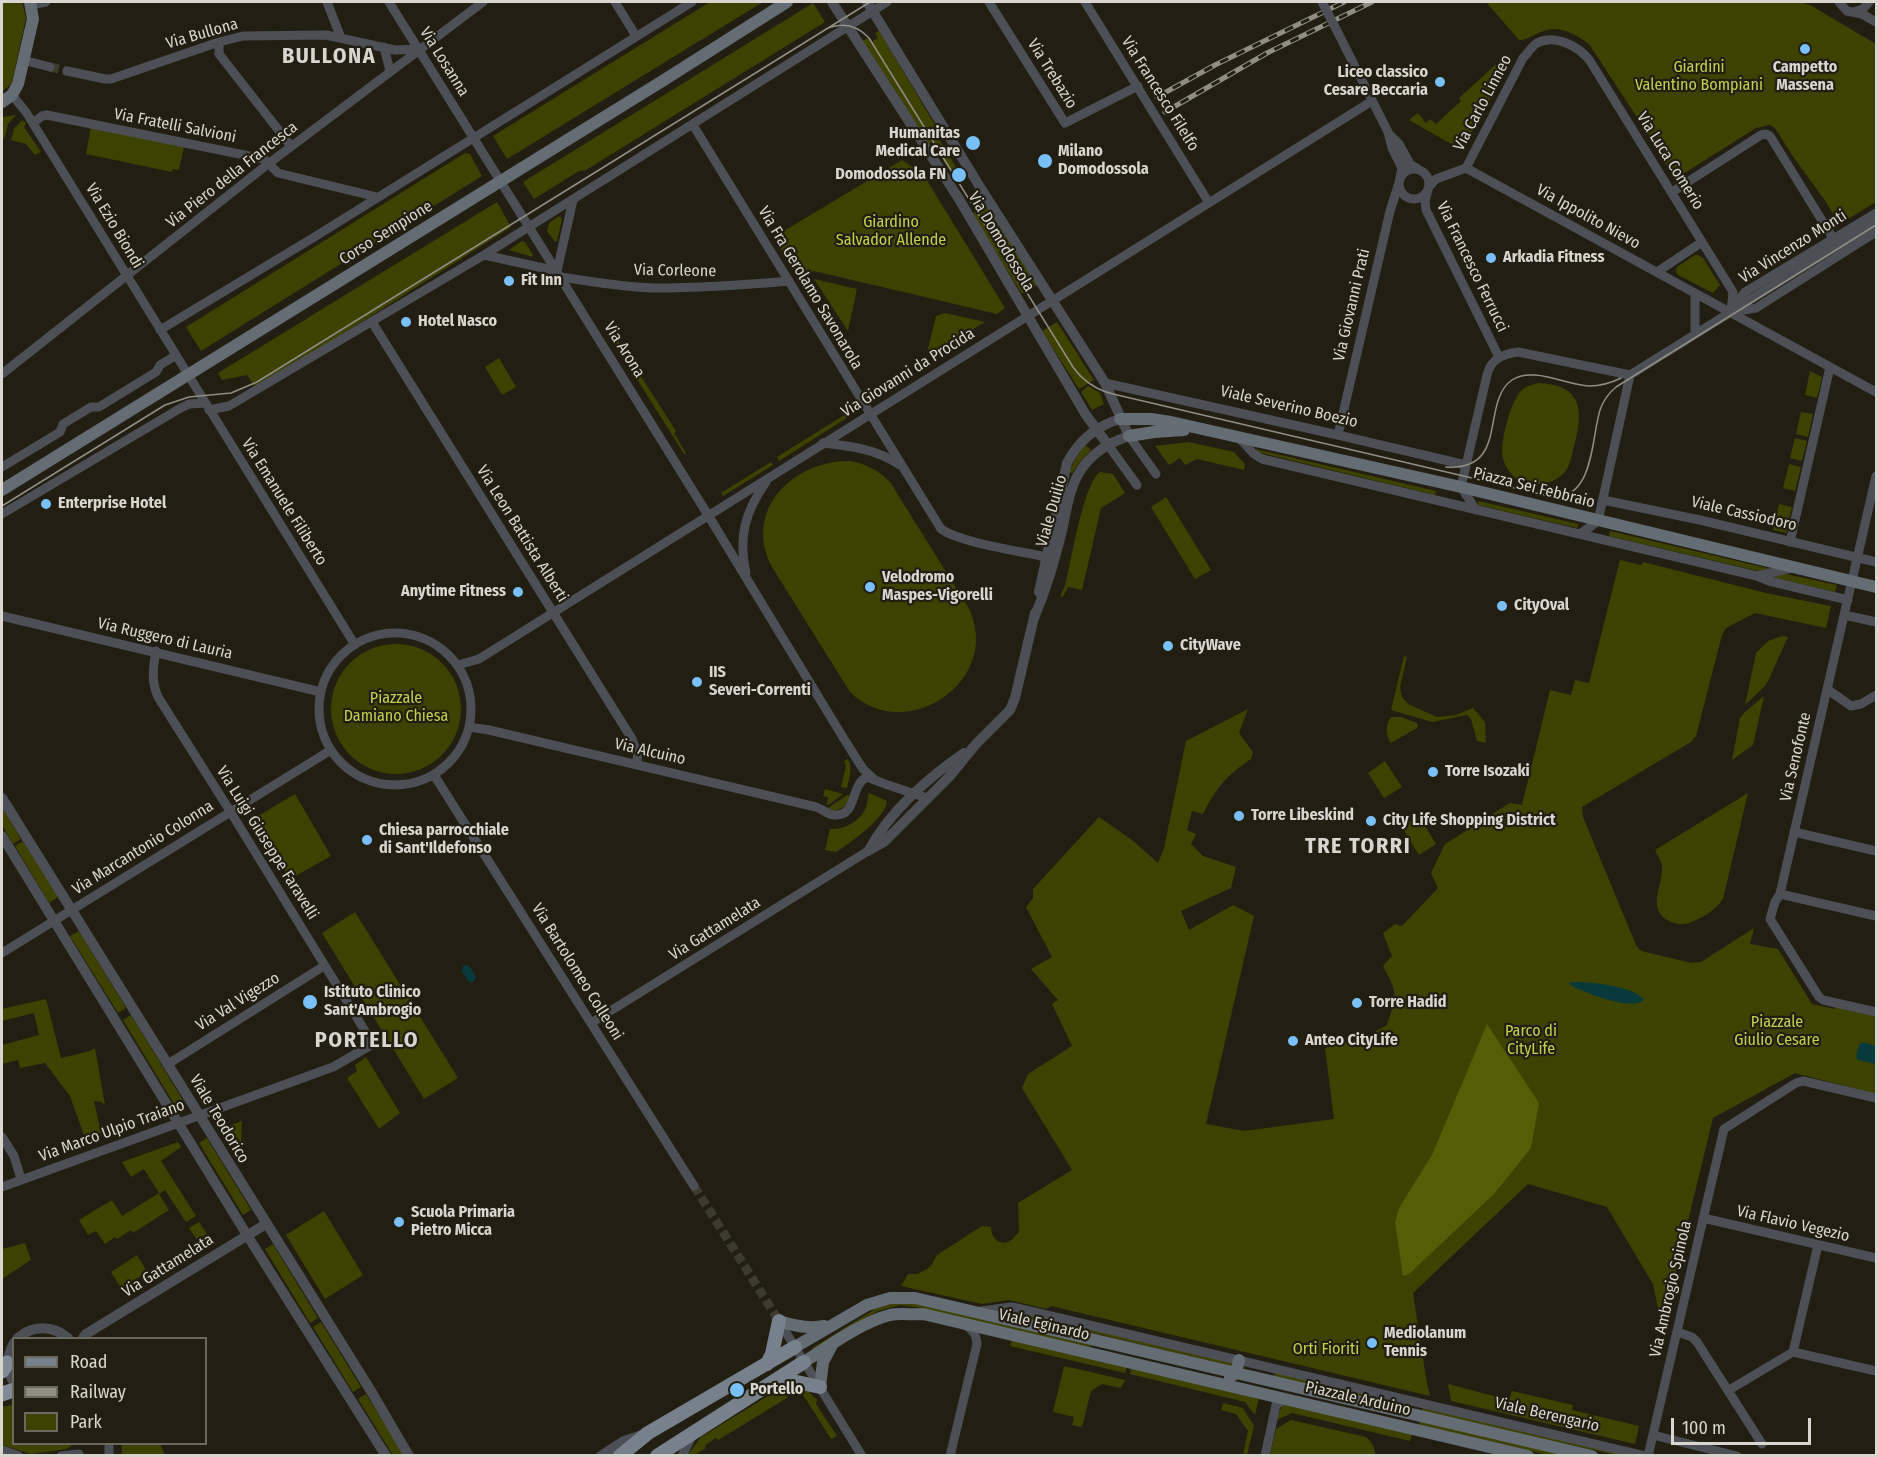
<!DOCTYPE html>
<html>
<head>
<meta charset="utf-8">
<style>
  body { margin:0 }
  #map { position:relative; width:1878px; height:1457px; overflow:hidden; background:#221f12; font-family:"Fira Sans Condensed",sans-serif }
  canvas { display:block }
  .frame { position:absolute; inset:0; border:3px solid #d8d6ce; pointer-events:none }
  .legend { position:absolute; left:12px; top:1337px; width:195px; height:108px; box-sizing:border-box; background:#221f12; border:2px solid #6b685d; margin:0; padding:8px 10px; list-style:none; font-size:18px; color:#d8d6ce }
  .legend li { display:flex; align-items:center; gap:12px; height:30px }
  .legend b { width:30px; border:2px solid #6b685d }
  .scale { position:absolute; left:1671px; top:1418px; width:140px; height:27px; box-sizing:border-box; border:3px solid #d8d6ce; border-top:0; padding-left:8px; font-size:18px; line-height:21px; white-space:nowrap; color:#d8d6ce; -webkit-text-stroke:4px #221f12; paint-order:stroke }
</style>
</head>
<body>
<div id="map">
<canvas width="1878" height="1457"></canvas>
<div class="frame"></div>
<ul class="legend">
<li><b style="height:8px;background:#77818c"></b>Road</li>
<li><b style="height:8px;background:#908e84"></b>Railway</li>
<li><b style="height:16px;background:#3d4200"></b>Park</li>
</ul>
<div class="scale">100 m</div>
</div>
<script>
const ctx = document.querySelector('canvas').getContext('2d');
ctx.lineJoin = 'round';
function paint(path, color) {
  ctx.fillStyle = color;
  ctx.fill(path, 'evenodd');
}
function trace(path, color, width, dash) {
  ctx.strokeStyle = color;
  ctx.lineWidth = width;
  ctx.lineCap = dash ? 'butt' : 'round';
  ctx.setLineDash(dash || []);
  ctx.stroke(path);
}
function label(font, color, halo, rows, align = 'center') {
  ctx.font = font + ' "Fira Sans Condensed",sans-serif';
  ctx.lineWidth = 4.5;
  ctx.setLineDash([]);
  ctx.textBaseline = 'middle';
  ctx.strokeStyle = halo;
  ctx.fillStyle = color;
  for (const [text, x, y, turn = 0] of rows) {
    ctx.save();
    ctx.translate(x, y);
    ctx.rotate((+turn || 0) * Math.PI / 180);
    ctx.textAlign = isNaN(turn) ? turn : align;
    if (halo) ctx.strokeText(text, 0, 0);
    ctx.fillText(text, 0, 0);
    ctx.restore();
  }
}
const green = new Path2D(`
  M2,2H22L26,18L12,83L2,92Z
  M710,2H763L507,159L493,136Z
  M1486,2H1800L1810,5L1876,44V202L1843,222L1838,223L1826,202L1792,155L1775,128L1770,125L1756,128L1675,179L1646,131L1589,44C1578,36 1562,26 1547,30C1537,32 1529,40 1519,40Z
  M813,3L825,22L586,170L579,171L534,199L523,182Z
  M879,31L941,135L938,138L963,178L956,181L932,142L927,145L862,41L868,38L871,42L878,38L875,33Z
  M1505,56L1510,63L1462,150L1409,120L1418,113L1426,123L1430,119L1436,124L1461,101L1459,98Z
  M16,115L8,124L4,139L2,138V117Z
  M22,120L26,123L24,127L41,152L35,155L26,144L11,140L14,129Z
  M91,127L184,147L179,170L173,169L172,172L86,154Z
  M465,153L470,154L482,176L201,351L186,327Z
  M902,160L912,167L917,164L1005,308L997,314L814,271L801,276L795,272L774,237Z
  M497,202L511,227L256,389L247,375L222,380L218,373Z
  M987,205L1037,285L1031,289L1029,286L1025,289L1027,291L1022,294L972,214Z
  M559,216L562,219L557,241L555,242L547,231L549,223Z
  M522,241L525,242L533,255L532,257L509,250Z
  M1695,255H1698L1703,258L1720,285L1713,293L1678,275L1676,272L1677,267Z
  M814,279L857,289L848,331Z
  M945,313L985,322L932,354L927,353L936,316Z
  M1057,322L1094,380L1079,389L1042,331Z
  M617,339L676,431L674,433L686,453L684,454L615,344Z
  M499,358L516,387L502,395L485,367Z
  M1810,371L1822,377L1817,398L1805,395Z
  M1538,383C1577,385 1584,403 1576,438C1573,448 1572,460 1567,469C1556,486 1529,489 1513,476C1507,470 1502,460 1502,451C1502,437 1511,401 1521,391C1526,386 1532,385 1538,383Z
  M1088,386L1100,393L1104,404L1092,410L1081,392Z
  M854,409L856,412L779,461L777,457Z
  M1801,412L1813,414L1808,437L1796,434Z
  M1795,438L1807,441L1802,461L1790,458Z
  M1189,442L1234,452L1245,464L1244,470L1197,459L1185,465L1180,458L1169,465L1155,446Z
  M1085,445L1091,450L1081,460L1072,473L1070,472L1074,461Z
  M1255,449L1436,491L1435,495L1257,452Z
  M850,461C866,464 878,470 890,482L968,607C1005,679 906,747 850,692L772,567C742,510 794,460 850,461Z
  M771,462L773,465L723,496L721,493Z
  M1789,464L1801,467L1795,491L1783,488Z
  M1100,472L1113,474L1125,493L1101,508L1082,590L1068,587L1063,597L1060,596L1065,586C1071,563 1083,484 1100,472Z
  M1166,497L1211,570L1195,579L1151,507Z
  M1478,501L1578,524V527L1577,528L1478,505Z
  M1779,504L1792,507L1786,533L1773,530Z
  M1610,531L1771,569L1758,571L1609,536Z
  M1620,560L1641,565L1643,562L1766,593L1831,606L1826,628L1755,613L1726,628L1722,635L1696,736L1691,742L1582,807L1583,817L1636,945L1640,950L1645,952L1692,963L1701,962L1754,928L1750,944L1778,949L1812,1004L1835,1009L1836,1005L1876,1015V1094L1795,1073L1713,1118L1662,1328L1653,1284L1607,1207L1528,1184L1413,1293L1426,1378L1430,1396L1051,1306L1046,1309L1009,1300L982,1304L901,1286L908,1274H917L927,1269L932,1264L937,1255L982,1226L991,1227C991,1236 997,1245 1007,1242C1012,1241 1015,1236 1019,1232L1018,1203L1072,1170L1022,1088L1028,1074L1072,1046L1052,1004L1058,1000L1031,969L1052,957L1026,907L1033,898V889L1099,817L1132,840L1158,863L1164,848L1186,741L1248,709L1239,733L1253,752L1251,759C1227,775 1216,788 1203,814L1192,811L1187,830L1196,834L1191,844L1203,856L1236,867L1231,888L1181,911L1189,930L1233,905L1254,916L1206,1124L1244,1131L1334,1119L1325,1048L1369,1035L1387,1025C1397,994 1398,994 1383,966L1392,956L1383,933L1395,924L1402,926L1438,888L1431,873L1445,844L1510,803L1522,805L1550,690L1571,695L1575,680L1589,683Z
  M1786,574L1837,585L1835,592L1772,577Z
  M1782,636L1788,637L1768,681L1765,686L1745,705L1756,653L1768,641Z
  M331 709a65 65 0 1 1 130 0a65 65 0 1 1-130 0Z
  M1404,656L1407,657L1400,687L1402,697L1408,704L1437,717L1456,715L1473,708L1485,722L1486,743L1477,741L1471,719L1467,715L1432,722L1391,710Z
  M1764,696L1753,745L1732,760L1740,718L1744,713Z
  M1401,717L1417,723L1418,726L1417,728L1391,743C1386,736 1385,724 1391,717Z
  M848,759C853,768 849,779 847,788L841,787L846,766L844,761Z
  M1385,761L1402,787L1384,798L1368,773Z
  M825,789L843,794L827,806L828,797L823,796Z
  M869,793L887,801C886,818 850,843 836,852L825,850L830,829C844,830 861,821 866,807C868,803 867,798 869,793Z
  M1748,793L1723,899C1715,911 1702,918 1689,923C1684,925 1676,924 1671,922C1645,911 1663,886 1662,867C1662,862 1657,855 1655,850Z
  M295,794L331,856L290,879L255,818Z
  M847,795L851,796L844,807L834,811L828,808Z
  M2,807L21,839L13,844L2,825Z
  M1419,816L1436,844L1419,855L1401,826Z
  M23,841L58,897L49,903L15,846Z
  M355,912L458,1078L424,1099L322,933Z
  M79,931L126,1008L118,1013L70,936Z
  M46,999L61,1058L90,1051L95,1048L105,1105L101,1102L94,1101L101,1133L85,1138L70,1096L45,1063L20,1068L18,1060L2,1064V1045L39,1035L34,1013L2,1021V1009Z
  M131,1015L184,1102L176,1107L123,1020Z
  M366,1057L400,1113L379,1129L347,1078L357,1071L355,1065Z
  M242,1121L241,1146L230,1147L220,1129Z
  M207,1138L251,1210L243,1215L199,1143Z
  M178,1142L181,1147L161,1161L196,1216L186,1222L165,1190L159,1194L169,1210L133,1233L131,1230L117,1239L115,1237L105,1244L96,1231L88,1235L79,1220L112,1200L122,1216L159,1193L144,1169L131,1177L122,1162Z
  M324,1211L363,1275L325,1299L286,1235Z
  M199,1222L207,1234L197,1240L189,1228Z
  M25,1243L31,1260L2,1279V1249Z
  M273,1244L318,1318L310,1323L265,1249Z
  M137,1255L147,1272L121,1288L111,1272Z
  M893,1303H913L1094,1346L1086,1347L921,1308L900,1305L878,1311L813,1350L812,1348L877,1308Z
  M1013,1310L1235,1363L1231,1366L1005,1312Z
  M321,1322L361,1387L353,1392L313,1327Z
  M1012,1340L1127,1367L1125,1373L1010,1346Z
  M1064,1366L1125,1380L1121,1388L1102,1384L1091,1391L1082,1427L1072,1425L1074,1417L1053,1412Z
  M1131,1368L1259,1398L1255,1415L1245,1402L1130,1374Z
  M1275,1372L1410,1404V1408L1274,1376Z
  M1448,1384L1509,1400L1512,1391L1573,1405L1572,1410L1639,1426L1635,1444L1451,1401Z
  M794,1386L792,1391L787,1398L718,1440L716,1438L705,1445L706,1448L694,1455L687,1456L701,1437L781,1388Z
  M801,1387L809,1392L817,1400L816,1404L837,1436L831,1439L800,1390Z
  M366,1394L404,1455H393L358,1399Z
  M1223,1403L1243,1408L1254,1426L1247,1455H1243L1248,1431L1236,1414L1221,1410Z
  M1282,1404L1412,1434L1410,1441L1292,1413L1277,1420Z
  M13,1405L14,1444H73L67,1449L31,1454L2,1445V1407Z
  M1423,1407L1625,1455H1616L1422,1411Z
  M1291,1420L1366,1437C1371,1441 1376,1449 1375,1455H1270L1276,1429Z
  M1420,1421L1569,1455H1549L1419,1425Z
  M122,1444H160L165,1455H122Z`);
const forest = new Path2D(`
  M1487,1024L1539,1103L1531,1148L1494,1194L1409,1274L1403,1276L1395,1222L1399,1208L1432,1155Z`);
const water = new Path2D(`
  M466,965L470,967L476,977L475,980L472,983L468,981L462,972L463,966Z
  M1571,982C1587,981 1636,986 1644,1000C1631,1011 1589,994 1574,987L1569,984Z
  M1863,1042L1876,1046V1064L1858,1060L1856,1056L1859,1045Z`);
const minorTunnel = new Path2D(`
  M50,67L67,71
  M694,1186L779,1321`);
const minor = new Path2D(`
  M327,2L341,38
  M389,2L708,515L844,739L863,769L874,779
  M615,2L636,36
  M989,2L1065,123L1138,86
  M1085,2L1209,203
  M1839,2L1847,11L1862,14L1876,22
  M31,5L46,2
  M1854,12L1863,9L1869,2
  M1334,25L1388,132L1392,148L1402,168L1400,178
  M219,42V54L291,146
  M384,47L390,71
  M23,60L50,67
  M67,71L105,79H111L219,42L243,36L326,35L395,50L419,49
  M12,95L26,112L355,645
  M33,123L42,116L47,115L264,159L278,173L377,197
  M693,125L941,529C961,543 1020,551 1046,557
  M1389,134L1399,144L1410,164L1418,169
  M1466,168L1523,58C1528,53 1532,46 1537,43C1555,34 1579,46 1590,61L1733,292L1731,312
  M1466,168L1876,392
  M1399 184a15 15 0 1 1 30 0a15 15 0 1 1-30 0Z
  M1428,188L1436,179L1466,168
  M1428,190L1425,201L1426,210L1499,357
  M1672,192L1761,135L1766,134L1770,136L1834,240
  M484,255L557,271
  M557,271L573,200
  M1657,272L1702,242
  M561,277C592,282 623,287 654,288C699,288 744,285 789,281
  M1735,309L1876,222
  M1732,310L1745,292L1876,213
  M372,322L632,739L638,755L636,764
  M160,330L316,236L692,2
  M1695,334V293
  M2,374L268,164L483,2
  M1630,375L1731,312L1756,308L1876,232
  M1105,383L1338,435L1466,465
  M209,410L229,406L484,255L887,2
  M1338,435L1390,211L1399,183
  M1129,436L1156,474
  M1239,438L1254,454L1262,459L1757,576L1769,581L1848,600
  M823,443C851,446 876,449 900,465
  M1108,445L1137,485
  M2,467L60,432L63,424L91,407H99L156,372L160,365L175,356
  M1876,476L1780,894L1775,902L1770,919L1819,997L1823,1000L1876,1012
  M1603,500L1700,520L1876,562
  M1476,510L1461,487L1487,375C1491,359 1502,354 1518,352L1630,375
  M2,514L179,409L189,404L205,403
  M1580,534L1598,521L1630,375
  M1790,542L1830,367
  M746,573C738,537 745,512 766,482
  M1757,576L1792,568
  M1844,615L1876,622
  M2,616L321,692
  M319 709a76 76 0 1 1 152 0a76 76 0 1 1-152 0Z
  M458,665L479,659L1372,101
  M1827,689L1851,706L1861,704L1876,695
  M469,727L489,730L816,807C822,809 827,814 834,815C858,817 850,784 867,777L885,784L927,798
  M434,775L694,1186
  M1794,832L1876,851
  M1780,894L1876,916
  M2,953L331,750
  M591,1023L868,851
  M168,1064L324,966
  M2,1137L14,1156L21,1179
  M2,1187L333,1067L373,1044L230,811L158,697C151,681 153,668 156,651
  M1703,1218L1876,1258
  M981,1311L1011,1307L1017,1308L1645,1456
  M779,1321L862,1456
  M1677,1332L1692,1337L1697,1342L1762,1444
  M1793,1352L1876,1371
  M1729,1390L1793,1352L1818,1245
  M1653,1435L1737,1456
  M109,1444V1456
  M2,1450L19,1456
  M61,1456L79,1454
  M682,1456L693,1434
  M950,1456L977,1344C976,1334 973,1330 965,1325
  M1265,1456L1276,1405L1285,1399
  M1648,1456L1724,1129L1796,1083L1803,1081L1876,1098`);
const tertiary = new Path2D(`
  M832,2L959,199L1086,415L1108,445
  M867,2L980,187L1105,383L1129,436C1108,443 1090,454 1079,473C1069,490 1066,512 1062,531C1054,562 1047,588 1034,618
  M1039,592L1067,463C1079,440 1096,426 1120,419
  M2,798L371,1391L409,1456
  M2,836L247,1235L386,1456
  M869,850C889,812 929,777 964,753
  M868,851L884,842L949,777L976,744L1010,710L1015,698L1035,613
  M18,1338C32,1325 53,1325 68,1338
  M83,1338L86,1334L266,1224
  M14,1343C6,1357 6,1369 14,1383
  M601,1456L624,1441L642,1435`);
const secondary = new Path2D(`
  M2,102L12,95L18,84L33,19L30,2
  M1120,419H1151L1171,422L1461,487L1876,587
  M1129,436L1154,432L1184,430
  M2,490L664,80L787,2
  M779,1321C794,1326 809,1329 824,1326
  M795,1347L867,1305L890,1298H915L1592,1456
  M804,1362C829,1346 862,1322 890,1315C901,1313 912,1315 923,1314L1528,1456
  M1230,1377L1236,1373L1239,1360
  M820,1387L823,1362L832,1345`);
const primary = new Path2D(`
  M767,1364L772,1354L779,1321
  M774,1384L797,1382L820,1387
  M620,1456L648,1433L795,1347
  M657,1456L804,1362`);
const trunk = new Path2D(`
  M2,1371L7,1363
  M2,1394L14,1390`);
const tram = new Path2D(`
  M826,29C842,22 857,25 869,38L1073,367C1083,381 1097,390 1113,394L1549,496C1594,503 1591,439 1600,410C1603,401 1609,393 1616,387L1876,225
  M1446,467C1510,471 1480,402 1512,380C1532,366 1566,385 1589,386C1600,386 1611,383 1621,378
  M2,506L165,405L189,397L231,393L257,382L870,2`);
const rail = new Path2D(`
  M1157,97L1215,65L1344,2
  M1165,112L1267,53L1372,2`);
const minorBridge = new Path2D(`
  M1322,2L1334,25`);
const markers = [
  [1805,49,6,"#79bff8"],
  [1440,82,6,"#79bff8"],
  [973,143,8,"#79bff8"],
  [1045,161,8,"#79bff8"],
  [959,175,8,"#79bff8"],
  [1491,258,6,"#79bff8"],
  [509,281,6,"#79bff8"],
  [406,322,6,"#79bff8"],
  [46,504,6,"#79bff8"],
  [870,587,6,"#79bff8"],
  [518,592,6,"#79bff8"],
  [1502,606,6,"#79bff8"],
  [1168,646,6,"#79bff8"],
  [697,682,6,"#79bff8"],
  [1433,772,6,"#79bff8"],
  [1239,816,6,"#79bff8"],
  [1371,821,6,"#79bff8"],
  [367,840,6,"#79bff8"],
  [310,1002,8,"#79bff8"],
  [1357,1003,6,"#79bff8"],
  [1293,1041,6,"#79bff8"],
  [399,1222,6,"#79bff8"],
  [1372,1343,6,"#79bff8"],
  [737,1390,8,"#79bff8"]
];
const streetNames = [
  ["Via Bullona",202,34,-16],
  ["Via Losanna",444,62,58],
  ["Via Trebazio",1052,74,58],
  ["Via Francesco Filelfo",1160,94,58],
  ["Via Carlo Linneo",1483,103,-62],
  ["Via Fratelli Salvioni",175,126,11],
  ["Via Luca Comerio",1670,161,58],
  ["Via Piero della Francesca",232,175,-38],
  ["Via Ippolito Nievo",1588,217,29],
  ["Via Ezio Biondi",114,226,59],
  ["Corso Sempione",386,233,-32],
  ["Via Domodossola",1001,242,59],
  ["Via Vincenzo Monti",1793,247,-32],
  ["Via Francesco Ferrucci",1472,267,64],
  ["Via Corleone",675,271,1],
  ["Via Fra Gerolamo Savonarola",810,288,59],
  ["Via Giovanni Prati",1352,305,-77],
  ["Via Arona",624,350,58],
  ["Via Giovanni da Procida",908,373,-32],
  ["Viale Severino Boezio",1289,407,13],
  ["Piazza Sei Febbraio",1534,488,14],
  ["Via Emanuele Filiberto",284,502,58],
  ["Viale Duilio",1052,511,-74],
  ["Viale Cassiodoro",1744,514,13],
  ["Via Leon Battista Alberti",522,534,58],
  ["Via Ruggero di Lauria",165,639,13],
  ["Via Alcuino",650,752,13],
  ["Via Senofonte",1796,757,-77],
  ["Via Luigi Giuseppe Faravelli",267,843,58],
  ["Via Marcantonio Colonna",143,848,-32],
  ["Via Gattamelata",715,929,-32],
  ["Via Bartolomeo Colleoni",577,972,58],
  ["Via Val Vigezzo",238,1002,-32],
  ["Viale Teodorico",219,1119,59],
  ["Via Marco Ulpio Traiano",112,1131,-20],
  ["Via Flavio Vegezio",1793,1224,13],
  ["Via Gattamelata",168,1266,-32],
  ["Via Ambrogio Spinola",1671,1289,-77],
  ["Viale Eginardo",1044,1325,13],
  ["Piazzale Arduino",1358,1399,13],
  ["Viale Berengario",1547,1415,13]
];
const parkNames = [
  ["Giardini",1699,68],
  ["Valentino Bompiani",1699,86],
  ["Giardino",891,223],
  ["Salvador Allende",891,241],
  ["Piazzale",396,699],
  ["Damiano Chiesa",396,717],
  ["Piazzale",1777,1023],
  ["Giulio Cesare",1777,1041],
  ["Parco di",1531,1032],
  ["CityLife",1531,1050],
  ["Orti Fioriti",1326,1350]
];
const poiNames = [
  ["Campetto",1805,68,"center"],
  ["Massena",1805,86,"center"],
  ["Liceo classico",1428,73,"right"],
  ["Cesare Beccaria",1428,91,"right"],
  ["Humanitas",960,134,"right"],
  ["Medical Care",960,152,"right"],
  ["Milano",1058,152],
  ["Domodossola",1058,170],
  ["Domodossola FN",946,175,"right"],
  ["Arkadia Fitness",1503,258],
  ["Fit Inn",521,281],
  ["Hotel Nasco",418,322],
  ["Enterprise Hotel",58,504],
  ["Velodromo",882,578],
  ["Maspes-Vigorelli",882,596],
  ["Anytime Fitness",506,592,"right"],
  ["CityOval",1514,606],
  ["CityWave",1180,646],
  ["IIS",709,673],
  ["Severi-Correnti",709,691],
  ["Torre Isozaki",1445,772],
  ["Torre Libeskind",1251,816],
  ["City Life Shopping District",1383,821],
  ["Chiesa parrocchiale",379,831],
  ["di Sant'Ildefonso",379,849],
  ["Istituto Clinico",324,993],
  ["Sant'Ambrogio",324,1011],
  ["Torre Hadid",1369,1003],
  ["Anteo CityLife",1305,1041],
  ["Scuola Primaria",411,1213],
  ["Pietro Micca",411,1231],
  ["Mediolanum",1384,1334],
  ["Tennis",1384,1352],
  ["Portello",750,1390]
];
const districtNames = [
  ["BULLONA",329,57],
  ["TRE TORRI",1358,847],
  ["PORTELLO",367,1041]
];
paint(green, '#3d4200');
paint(forest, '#565d06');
paint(water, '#083a3b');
trace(minorTunnel, '#3d3a2e', 9, [9, 4.5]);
trace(minor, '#4c5056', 9);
trace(tertiary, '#4c5056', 10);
trace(secondary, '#646c74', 12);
trace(primary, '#77818c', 14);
trace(trunk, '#808b97', 15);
trace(tram, '#908e84', 1.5);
trace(rail, '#908e84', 5);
trace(rail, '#221f12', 3, [9]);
trace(minorBridge, '#4c5056', 9);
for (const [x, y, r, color] of markers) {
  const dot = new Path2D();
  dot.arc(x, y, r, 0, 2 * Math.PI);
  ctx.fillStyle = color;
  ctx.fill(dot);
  trace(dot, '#221f12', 2);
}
label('16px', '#d8d6ce', '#221f12', streetNames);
label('16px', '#c3d04b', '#221f12', parkNames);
label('bold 16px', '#d8d6ce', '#221f12', poiNames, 'left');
ctx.letterSpacing = '1.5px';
label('bold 22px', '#d8d6ce', '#221f12', districtNames);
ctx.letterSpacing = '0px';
</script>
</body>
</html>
